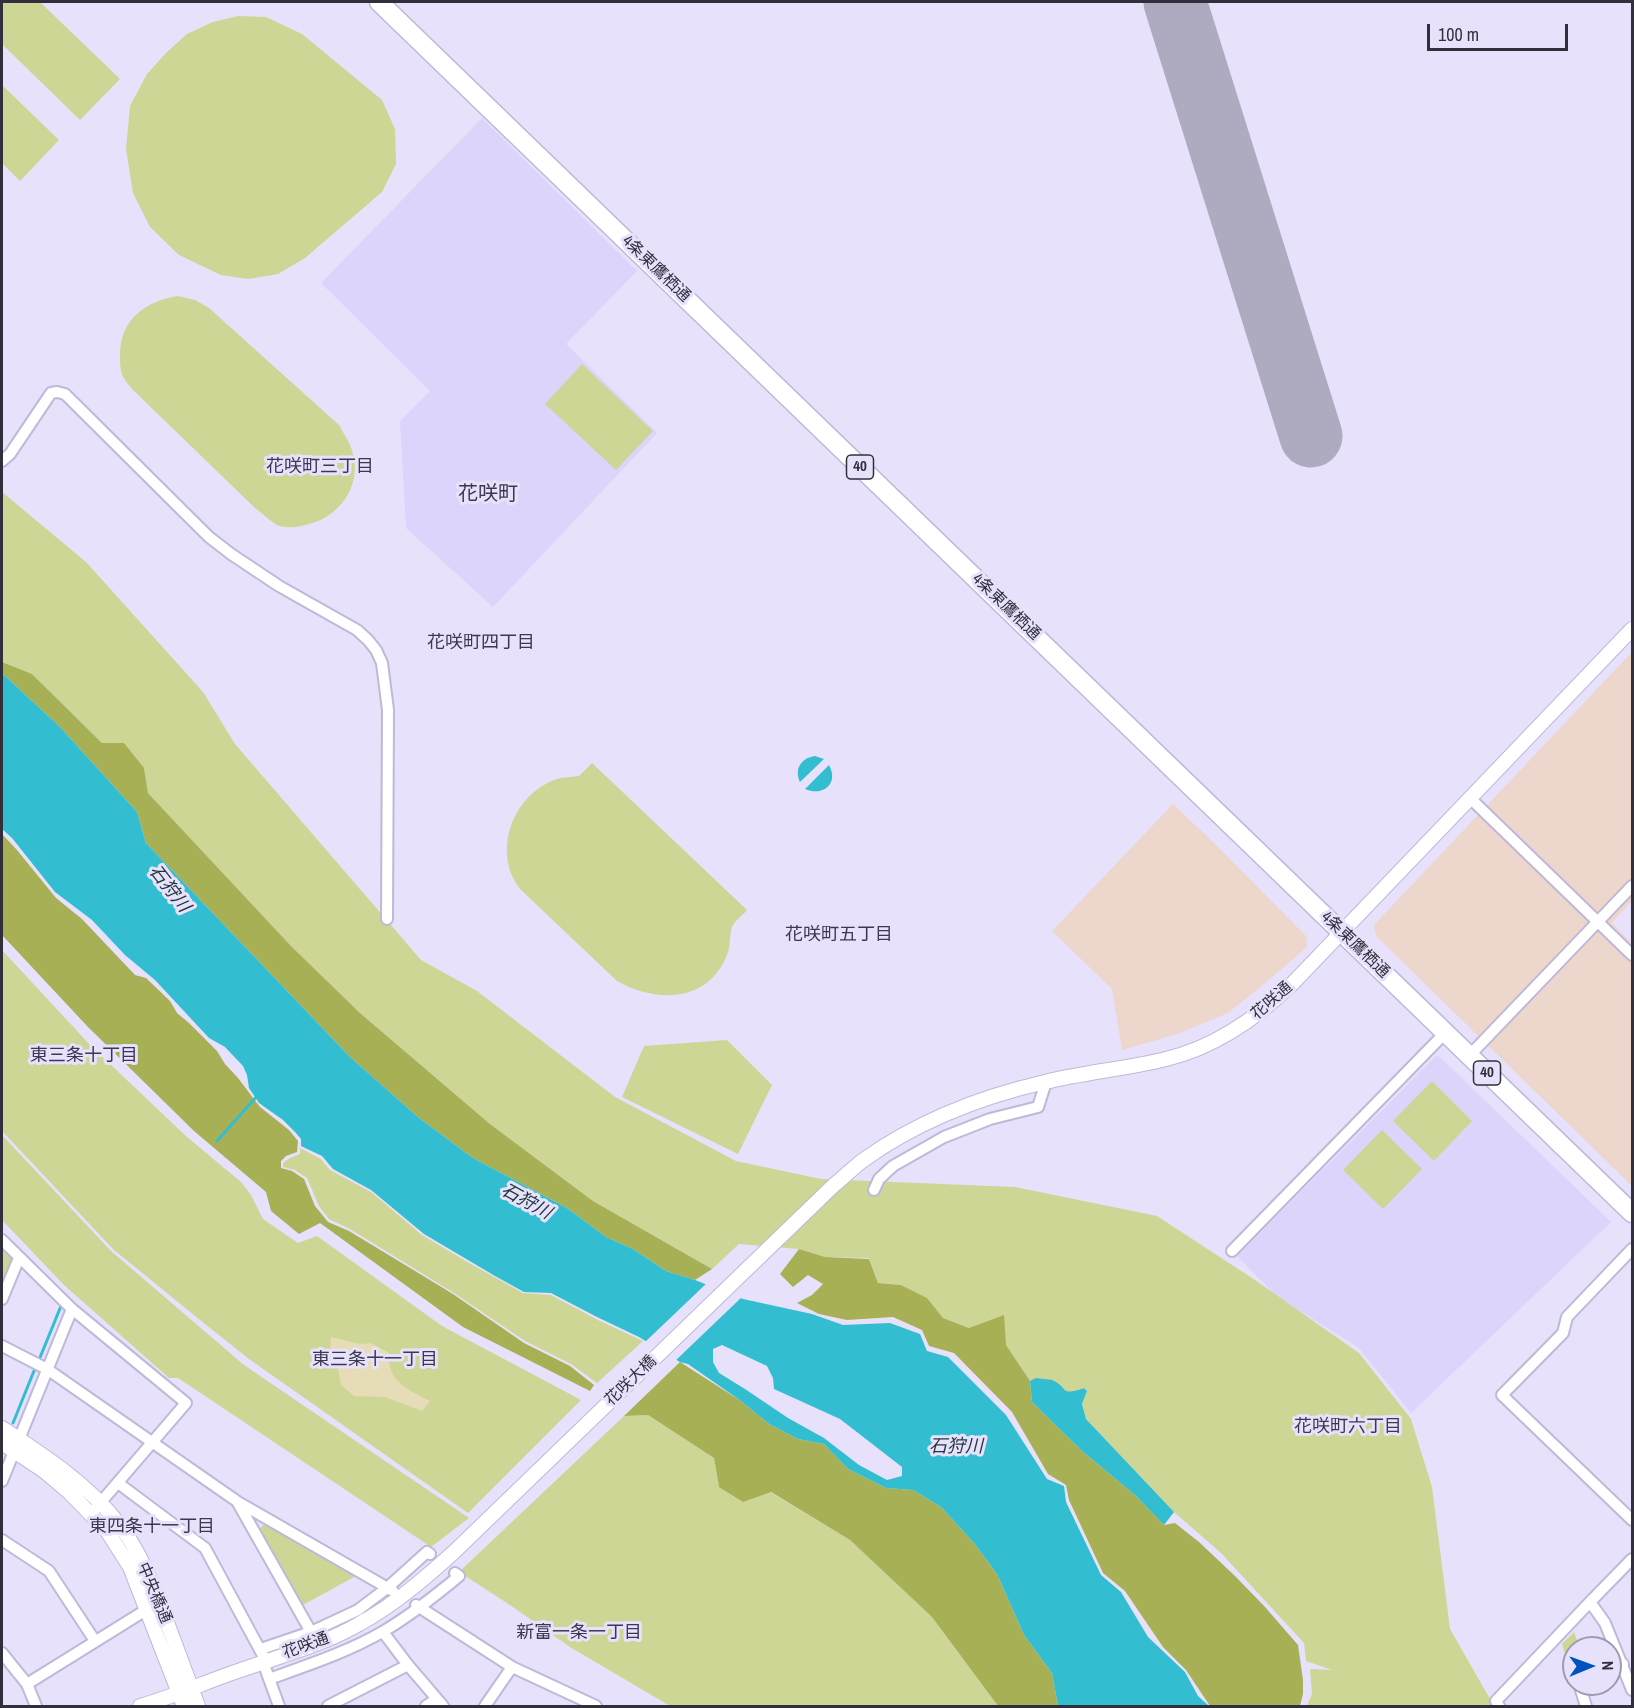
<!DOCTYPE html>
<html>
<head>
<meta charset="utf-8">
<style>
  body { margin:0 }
  #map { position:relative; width:1634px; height:1708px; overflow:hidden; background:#e7e1fb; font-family:"Archivo Narrow",sans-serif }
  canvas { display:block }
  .frame { position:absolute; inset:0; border:3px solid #322f3c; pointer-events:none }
  .north { position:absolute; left:1562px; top:1636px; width:60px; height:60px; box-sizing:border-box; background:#e7e1fb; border:2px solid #9f9aaf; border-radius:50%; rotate:89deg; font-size:16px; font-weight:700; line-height:24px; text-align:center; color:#322f3c }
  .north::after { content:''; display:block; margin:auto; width:21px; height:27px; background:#0052bc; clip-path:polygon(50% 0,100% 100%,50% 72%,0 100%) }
  .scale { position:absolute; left:1427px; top:24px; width:141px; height:27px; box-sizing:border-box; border:3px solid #322f3c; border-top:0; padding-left:8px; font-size:18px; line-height:21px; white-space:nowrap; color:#322f3c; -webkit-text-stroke:4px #e7e1fb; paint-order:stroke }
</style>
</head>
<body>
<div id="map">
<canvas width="1634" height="1708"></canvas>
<div class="frame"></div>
<div class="north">N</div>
<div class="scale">100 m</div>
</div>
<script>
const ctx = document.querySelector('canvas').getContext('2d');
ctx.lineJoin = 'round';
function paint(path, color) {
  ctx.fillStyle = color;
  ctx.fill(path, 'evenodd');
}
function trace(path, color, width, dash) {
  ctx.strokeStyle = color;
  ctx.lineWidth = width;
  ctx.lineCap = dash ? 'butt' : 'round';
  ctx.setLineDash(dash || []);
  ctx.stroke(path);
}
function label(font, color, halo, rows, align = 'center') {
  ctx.font = font + ' "Archivo Narrow","Noto Sans JP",sans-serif';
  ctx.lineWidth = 6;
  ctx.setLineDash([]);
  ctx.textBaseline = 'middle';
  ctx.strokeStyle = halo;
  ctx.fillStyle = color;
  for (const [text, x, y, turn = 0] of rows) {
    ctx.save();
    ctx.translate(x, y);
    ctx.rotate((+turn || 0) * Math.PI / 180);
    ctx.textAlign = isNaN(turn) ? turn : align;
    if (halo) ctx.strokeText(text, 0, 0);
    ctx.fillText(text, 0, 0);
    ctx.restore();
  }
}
const commercial = new Path2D(`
  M1632,652V901L1612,923L1632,944V1186L1376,936L1374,925Z
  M1173,804L1214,843L1306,936L1307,947L1264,984L1228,1013L1177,1034L1122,1050L1112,989L1052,931Z`);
const built = new Path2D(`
  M482,118L637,271L566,344L657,433L493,607L406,528L400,421L430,391L321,283Z
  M1436,1056L1440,1057L1611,1222L1411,1413L1358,1347L1276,1296L1237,1256Z`);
const green = new Path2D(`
  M2,2H40L120,79L80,120L2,44Z
  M238,16L266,17L302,34L382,100L395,129L396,164L382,192L305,258L278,274L248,279L221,275L179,255L150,227L133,193L126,149L130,106L147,74L166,53L187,34L213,22Z
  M2,85L59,140L20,181L2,163Z
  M178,296L195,300L209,308L339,425C342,431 347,438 350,445C365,479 344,515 309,524C300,527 287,529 277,525C270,521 262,513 255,508L133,390C129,385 124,380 122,374C120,369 120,361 120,355C120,320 145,301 178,296Z
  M582,364L653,431L616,470L545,404Z
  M2,492L86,562L203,692L235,744L421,960L477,991L615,1097L736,1161L821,1179L1015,1187L1157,1216L1255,1280L1359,1353L1411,1419L1432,1487L1450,1629L1494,1706H1307L1312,1694L1310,1669L1332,1670L1306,1661L1304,1643L1221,1553L1174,1512L1086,1419L1082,1404L1087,1391L1084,1388C1080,1390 1074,1392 1070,1392C1057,1392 1054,1372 1030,1381L1006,1345L969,1328L943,1318L926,1298L901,1285L878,1283L869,1258L825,1257L799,1249L739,1244L712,1269L593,1201L490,1124L360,1013L291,946L148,793L144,768L102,743L32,674L2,662Z
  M592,763L747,910C743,915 734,921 732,927C729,936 731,946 727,955C708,1003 656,1003 617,981L520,889C516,884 513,878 511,873C497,835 521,788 561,778C567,777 573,777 579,776Z
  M2,950L91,1046L187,1137L241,1182L251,1195L263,1219L298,1243L317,1236L442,1326L581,1400L468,1513L249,1359L200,1320L114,1250L2,1131Z
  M727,1040L772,1085L738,1154L622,1097L644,1046Z
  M1432,1081L1472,1121L1434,1161L1393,1121Z
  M1382,1130L1422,1169L1383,1209L1343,1170Z
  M2,1135L111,1251L244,1365L469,1518L431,1547L178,1378H169L64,1285L2,1220Z
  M300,1148L321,1159L330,1170L371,1192L422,1235L469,1263L523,1293L551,1295L598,1320L643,1341L597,1383L571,1364L525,1341L454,1293L350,1229L329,1219L319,1206L307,1178L295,1170L283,1167V1163L290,1158L300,1154Z
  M2,1249L13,1261L2,1286Z
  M648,1415L714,1458L719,1487L770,1492L850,1540L932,1617L998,1706H670L570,1647L510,1605L459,1572L624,1416Z
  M265,1524L356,1576L301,1606L259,1529Z
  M1574,1632L1580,1648H1574L1573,1681L1562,1644Z`);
const forest = new Path2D(`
  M2,662L32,674L102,743H124L144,768L148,793L291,946L360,1013L490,1124L593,1201L712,1269L695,1280L666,1271L633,1249L606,1237L567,1208L473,1158L419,1118L349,1056L146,843L137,812L60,727L2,673Z
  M2,834L17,850L56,898L82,919L135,975L146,978L170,1001L177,1013L189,1023L217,1051L225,1064L238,1078L260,1107L289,1130L298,1141L297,1152L286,1156L281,1161V1168L292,1171L304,1179L315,1206L328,1222L349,1231L453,1294L524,1343L570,1366L594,1385L590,1391L463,1327L320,1223L299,1234L271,1211L266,1192L194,1131L88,1027L2,935Z
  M799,1249L825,1257L869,1259L878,1283L901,1285L927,1298L943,1318L969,1328L1004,1315L1006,1345L1030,1381L1032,1402L1082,1451L1135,1495L1164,1525L1175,1523L1199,1542L1235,1576L1265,1607L1298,1645L1303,1680V1694L1300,1706H1210L1186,1670L1163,1647L1125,1591L1103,1573L1069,1500L1066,1485L1048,1474L1012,1412L954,1353L929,1346L922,1330L893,1317L847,1320L819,1314L797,1303L812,1295L823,1284L808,1275L793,1287L780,1274Z
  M680,1362L741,1401L769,1424L798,1439L824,1444L848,1469L886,1488L913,1490L941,1507L974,1543L997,1574L1024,1635L1052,1673L1058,1706H998L932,1617L850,1540L771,1492L743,1502L719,1487L714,1458L648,1415L624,1416Z`);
const sand = new Path2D(`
  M331,1337L360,1344L371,1343L389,1353C387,1382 408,1389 430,1401L422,1411L385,1397L354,1396L341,1385L337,1362L330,1350Z`);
const water = new Path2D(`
  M2,673L60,727L137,812L146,843L349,1056L419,1118L473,1158L567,1208L606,1237L633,1249L666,1271L695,1280L743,1299L812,1314L843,1325L890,1323L920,1334L927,1351L948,1357L1006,1415L1047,1479L1064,1486L1066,1502L1101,1575L1121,1592L1148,1637L1185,1672L1198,1696L1209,1706H1058L1052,1673L1024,1635L997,1574L974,1543L941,1507L913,1490L886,1488L848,1469L824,1444L798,1439L769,1424L741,1401L688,1364L680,1362L639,1337L597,1317L551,1293L524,1292L495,1276L424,1234L371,1190L333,1169L322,1156L301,1146V1139L296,1133L283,1120L259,1103L249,1088L247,1075L243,1066L225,1047L209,1038L155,980L125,955L92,920L55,892L12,838L2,829ZM722,1345L767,1366L773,1378L774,1389L840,1419L902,1467V1476L887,1480L859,1465L824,1438L788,1418L745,1389L719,1373L713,1362V1349Z
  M815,756L824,759L800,782C794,769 801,758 815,756Z
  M829,765C839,783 824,797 805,789Z
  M1036,1378C1041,1379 1048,1379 1052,1380C1069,1387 1059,1397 1084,1388L1087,1391L1082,1404L1086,1419L1174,1512L1164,1525L1135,1495L1082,1451L1032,1402L1030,1381Z`);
const pier = new Path2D(`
  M708,1282L743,1296L674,1362L644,1343Z`);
const stream = new Path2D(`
  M217,1141L258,1095
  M39,1360L61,1306
  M13,1423L36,1366`);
const runway = new Path2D(`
  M1175,2L1311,436`);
const minor = new Path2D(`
  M2,461L10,454L51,393L57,392L65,394L209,537L231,554L279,586L357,630L368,640L376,650L382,663L388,710L387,919
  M1471,799L1632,955
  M1469,1056L1632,886
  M874,1190L879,1179L893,1166L944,1137L990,1119L1038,1107L1046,1082
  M2,1240L72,1309L186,1403L95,1509
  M1632,1249L1567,1317L1563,1333L1502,1395L1632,1520
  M1232,1251L1445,1033
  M2,1299L19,1258
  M2,1346L47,1369L238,1502L393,1591
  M2,1481L72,1309
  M118,1483L205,1548L266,1661
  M238,1503L311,1632
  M2,1540L49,1571L95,1641
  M1590,1602L1605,1623L1632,1690
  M416,1605L512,1667L596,1706
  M383,1632L408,1665L443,1706
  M261,1649L311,1632L358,1610L387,1588L427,1552L430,1554
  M2,1653L27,1684L36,1706
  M263,1662L279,1706
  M1610,1668L1623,1664
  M269,1679C308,1665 348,1652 384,1631C411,1615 435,1596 459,1576L455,1573
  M27,1684L146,1610
  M1579,1684L1586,1706
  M328,1706L408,1665
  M426,1706L437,1699
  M485,1706L512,1667
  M1499,1706L1496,1701L1590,1602L1632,1559`);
const tertiary = new Path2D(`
  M2,1428C43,1455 87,1483 118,1523C141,1552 155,1590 168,1625C178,1652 188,1679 198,1706
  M2,1443L44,1471L70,1493L107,1531L130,1567L184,1706
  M140,1706C172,1697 203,1683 235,1672C276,1657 321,1646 359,1624C394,1605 424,1579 454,1552L834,1185C844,1177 853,1168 862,1161C916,1122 980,1097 1045,1082C1085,1072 1126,1069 1166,1059C1216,1047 1257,1018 1293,983L1632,629`);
const trunk = new Path2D(`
  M379,2L1632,1213`);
const shields = [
  [860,467,27],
  [1487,1073,27]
];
const shieldNames = [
  ["40",860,467],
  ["40",1487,1073]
];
const streetNames = [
  ["4条東鷹栖通",656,269,44],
  ["4条東鷹栖通",1006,607,44],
  ["4条東鷹栖通",1355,945,44],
  ["花咲通",1272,1001,-41],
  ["花咲大橋",631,1381,-44],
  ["中央橋通",154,1593,67],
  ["花咲通",306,1646,-20]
];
const neighbourhoodNames = [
  ["花咲町三丁目",320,467],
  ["花咲町四丁目",481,643],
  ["花咲町五丁目",839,935],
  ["東三条十丁目",84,1056],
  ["東三条十一丁目",375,1360],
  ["花咲町六丁目",1348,1427],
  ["東四条十一丁目",152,1527],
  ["新富一条一丁目",579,1633]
];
const waterNames = [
  ["石狩川",169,889,52],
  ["石狩川",526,1202,29],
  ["石狩川",956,1447]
];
const quarterNames = [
  ["花咲町",488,495]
];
paint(commercial, '#edd6cb');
paint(built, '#ddd4fc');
paint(green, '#ced695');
paint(forest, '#a7b055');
paint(sand, '#e6dcb7');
paint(water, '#32bed0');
paint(pier, '#e7e1fb');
trace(stream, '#32bed0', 3);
trace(runway, '#aeaac0', 63);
trace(minor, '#bfb8d8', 14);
trace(tertiary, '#bfb8d8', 16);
trace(trunk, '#bfb8d8', 21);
trace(minor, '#fff', 10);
trace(tertiary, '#fff', 14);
trace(trunk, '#fff', 18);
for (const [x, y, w] of shields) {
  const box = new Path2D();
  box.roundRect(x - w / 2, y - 12, w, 24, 4.5);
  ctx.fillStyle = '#e7e1fb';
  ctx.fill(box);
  trace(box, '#322f3c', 1.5);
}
label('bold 15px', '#322f3c', null, shieldNames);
label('16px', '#322f3c', '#e7e1fb', streetNames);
label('18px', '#3d3751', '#e7e1fb', neighbourhoodNames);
label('italic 18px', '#1e3538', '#e7e1fb', waterNames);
label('20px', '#3d3751', '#e7e1fb', quarterNames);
</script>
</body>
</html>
